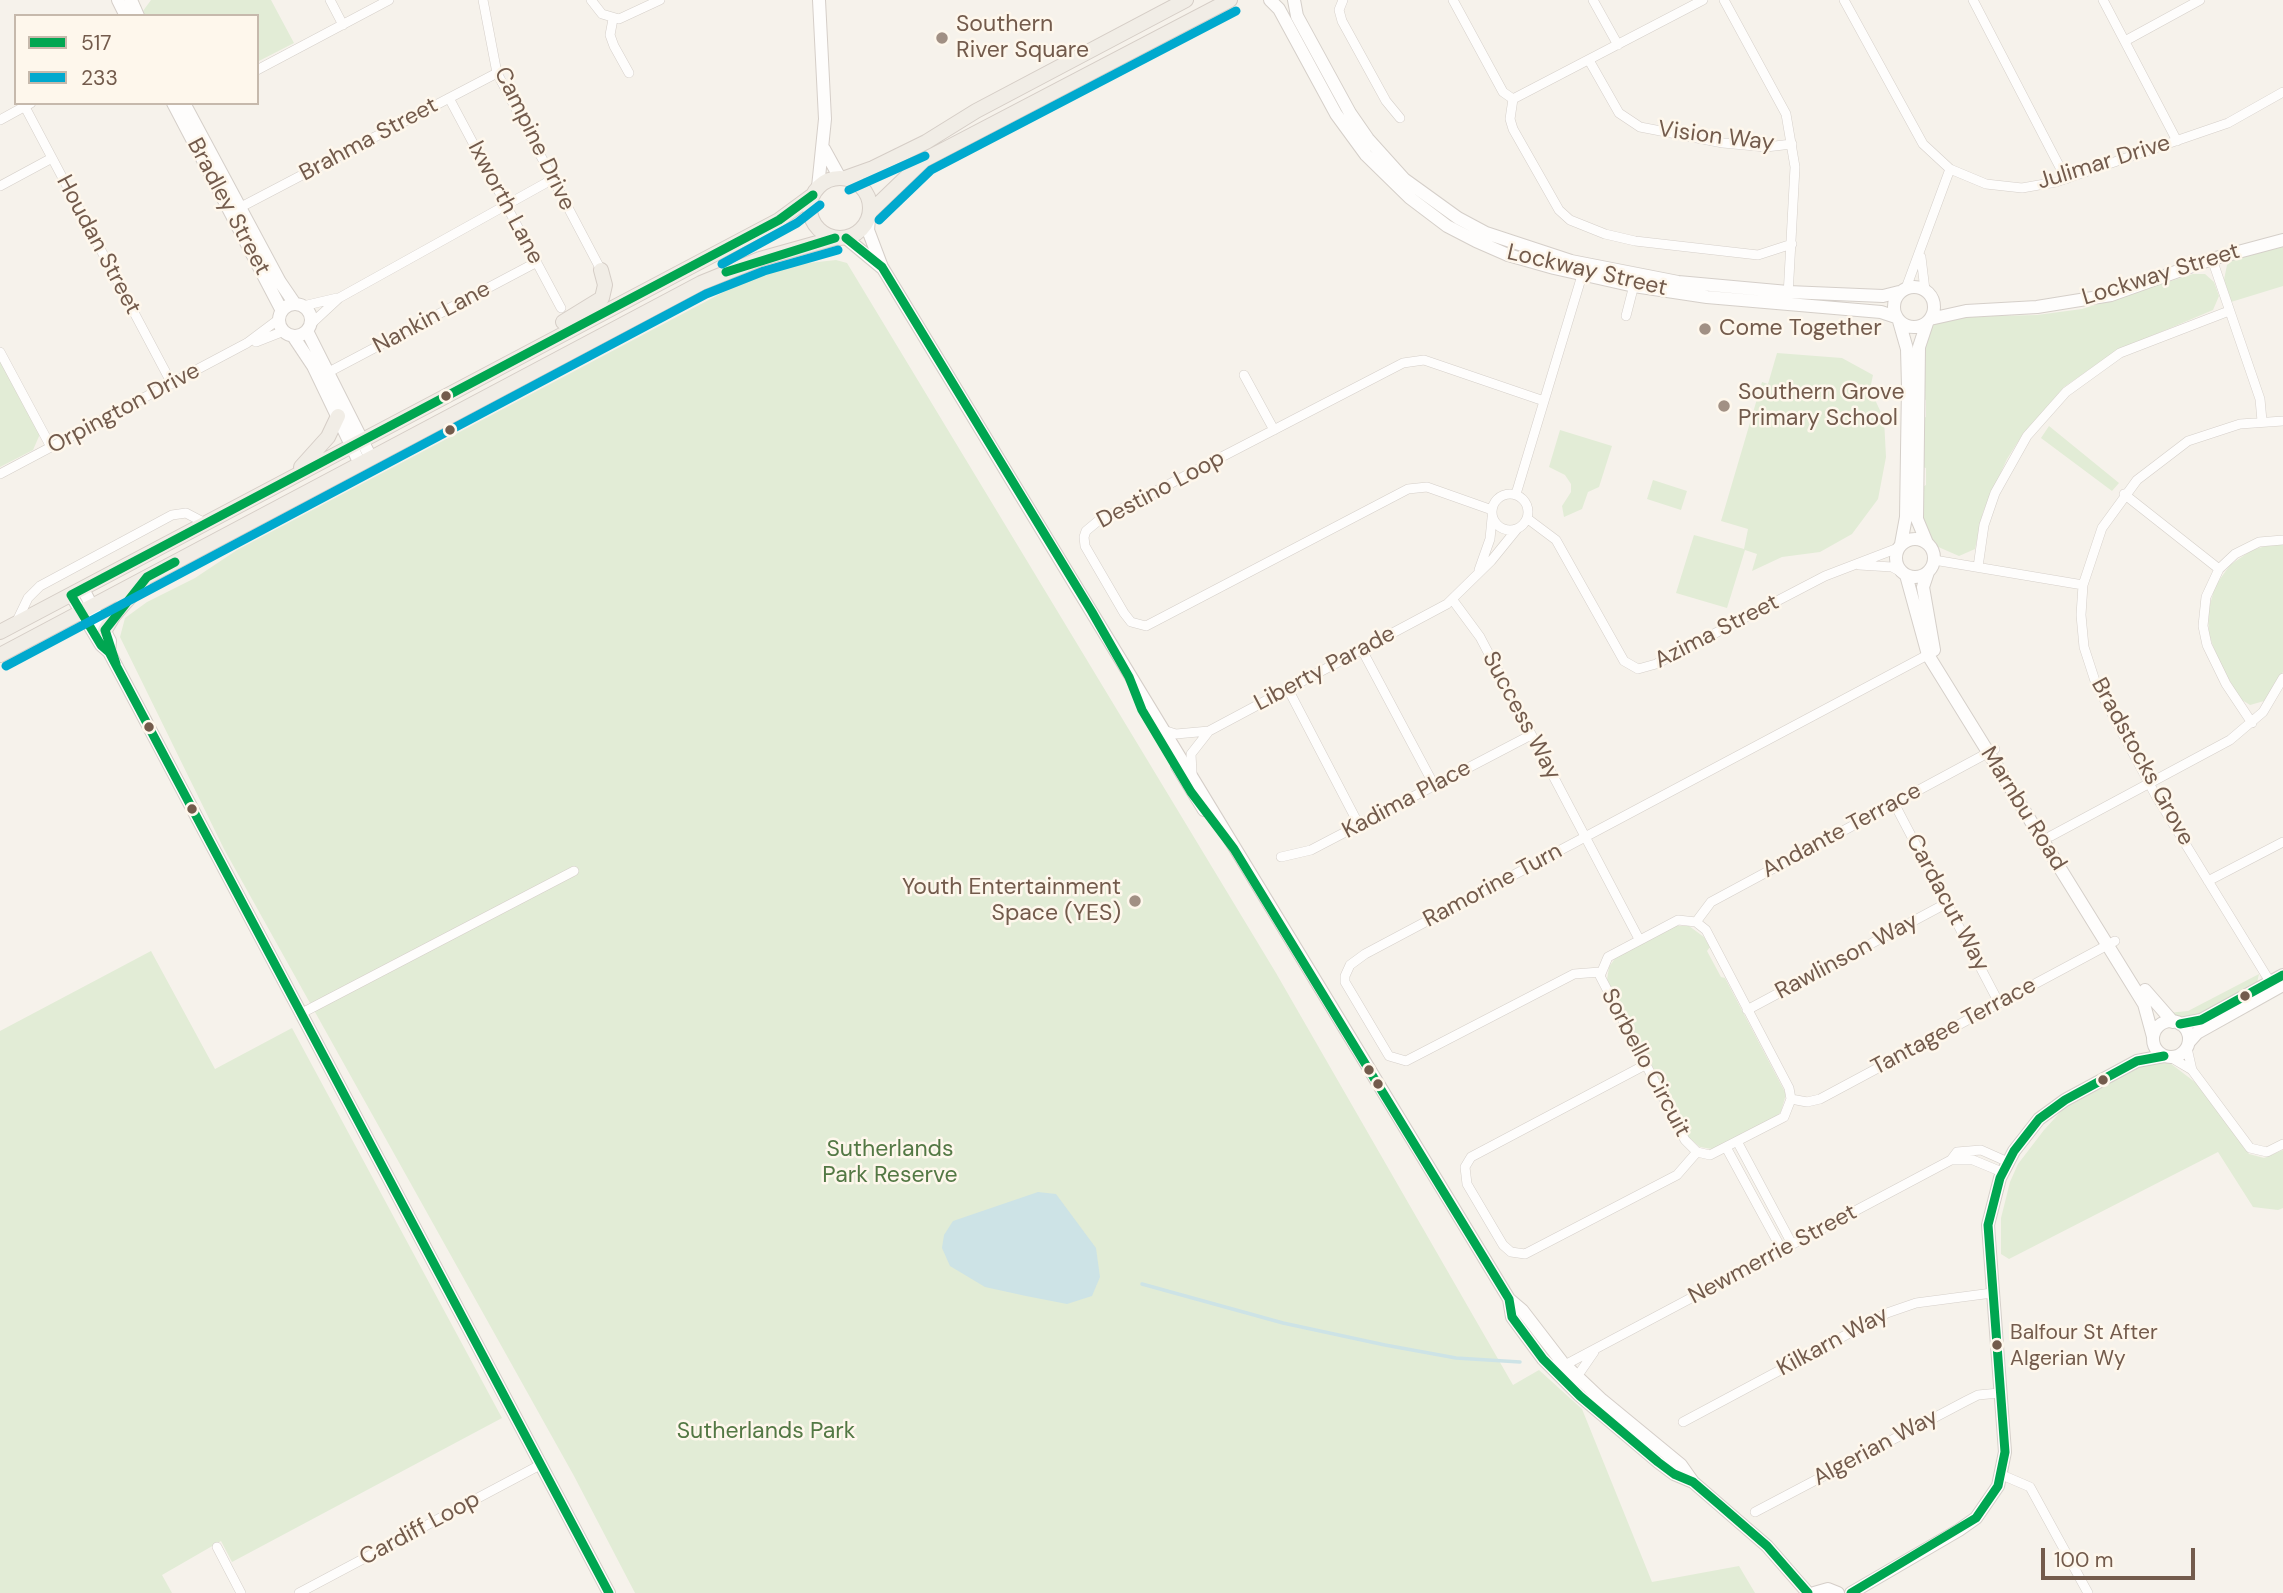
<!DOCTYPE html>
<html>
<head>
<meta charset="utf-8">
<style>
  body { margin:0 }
  #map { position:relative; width:2283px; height:1593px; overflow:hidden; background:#f6f2eb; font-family:"DM Sans",sans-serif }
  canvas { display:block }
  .legend { position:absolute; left:14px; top:14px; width:245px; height:91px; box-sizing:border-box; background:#fef7ec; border:2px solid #c6b9ac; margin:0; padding:9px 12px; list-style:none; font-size:21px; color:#735b4c }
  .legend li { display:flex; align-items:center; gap:14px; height:35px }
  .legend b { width:35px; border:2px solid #c6b9ac }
  .scale { position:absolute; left:2041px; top:1548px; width:154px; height:32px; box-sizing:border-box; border:4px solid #735b4c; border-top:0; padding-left:9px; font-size:21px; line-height:24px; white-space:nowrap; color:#735b4c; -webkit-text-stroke:5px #fef7ec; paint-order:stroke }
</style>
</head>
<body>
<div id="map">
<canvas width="2283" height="1593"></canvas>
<ul class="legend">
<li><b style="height:9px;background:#00a651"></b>517</li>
<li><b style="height:9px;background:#00a9ce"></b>233</li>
</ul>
<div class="scale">100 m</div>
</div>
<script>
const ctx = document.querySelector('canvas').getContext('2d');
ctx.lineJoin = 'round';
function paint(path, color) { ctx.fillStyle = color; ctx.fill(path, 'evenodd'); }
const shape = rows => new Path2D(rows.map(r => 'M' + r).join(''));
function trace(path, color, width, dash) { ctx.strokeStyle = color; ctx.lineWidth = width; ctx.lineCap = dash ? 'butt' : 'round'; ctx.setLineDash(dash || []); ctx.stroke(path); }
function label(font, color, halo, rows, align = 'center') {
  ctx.font = font + ' "DM Sans",sans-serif'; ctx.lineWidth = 5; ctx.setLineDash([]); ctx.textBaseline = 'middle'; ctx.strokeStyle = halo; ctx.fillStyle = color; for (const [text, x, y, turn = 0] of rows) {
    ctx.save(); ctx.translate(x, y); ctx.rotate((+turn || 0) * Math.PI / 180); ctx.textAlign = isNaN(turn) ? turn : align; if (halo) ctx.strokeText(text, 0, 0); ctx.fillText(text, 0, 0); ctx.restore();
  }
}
const green = shape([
  [151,0,271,0,294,43,257,62,257,16,144,16,143,11],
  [2283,245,2283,286,2231,302,2224,280,2227,265,2233,260],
  [836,260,847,263,1276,973,1513,1385,1539,1370,1582,1409,1652,1582,1739,1566,1755,1593,635,1593,574,1476,224,849,120,637,125,618,147,602,195,578,237,550,633,340,754,276,790,265],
  [2193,274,2205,274,2214,282,2219,296,2213,310,2116,351,2064,387,2021,437,2007,459,1983,512,1975,549,1959,556,1936,546,1924,524,1922,505,1922,487,1926,485,1926,468,1922,467,1922,418,1926,417,1926,400,1923,399,1923,355,1931,325,1954,317,2037,315,2082,309],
  [1777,353,1842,358,1873,375,1870,389,1884,419,1886,457,1878,499,1852,534,1820,552,1782,557,1752,571,1757,554,1745,550,1727,608,1676,593,1694,535,1744,549,1748,529,1721,521,1762,382,1768,384],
  [0,359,40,434,33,450,0,467],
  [2049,426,2119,483,2112,491,2041,438],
  [1560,430,1612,446,1599,487,1588,492,1582,509,1564,517,1562,506,1571,492,1571,484,1565,475,1549,467],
  [1653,480,1687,491,1681,510,1647,499],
  [2269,545,2283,545,2283,672,2264,701,2250,705,2239,698,2218,659,2209,635,2208,612,2215,586,2230,565,2252,550],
  [1675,926,1689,926,1704,937,1710,947,1707,951,1721,977,1725,978,1786,1094,1781,1112,1773,1119,1712,1149,1700,1147,1688,1137,1685,1123,1672,1097,1668,1097,1607,980,1609,967,1616,957],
  [151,951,215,1069,292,1028,502,1418,232,1562,221,1541,162,1575,172,1593,0,1593,0,1031],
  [2259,974,2257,983,2202,1016,2180,1021,2168,1013,2188,1011],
  [2166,1060,2200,1086,2249,1154,2264,1158,2283,1150,2283,1208,2278,1210,2253,1207,2218,1152,2009,1259,2001,1254,2001,1218,2010,1182,2018,1164,2044,1130,2065,1107,2141,1066]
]);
const water = shape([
  [1038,1192,1056,1194,1096,1248,1100,1277,1092,1296,1067,1304,1026,1296,985,1287,950,1266,942,1248,944,1235,953,1221]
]);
const stream = shape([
  [1142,1284,1283,1323,1385,1345,1456,1358,1520,1362]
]);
const minor = shape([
  [330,0,343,25],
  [483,0,497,73,601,270],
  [591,0,602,14,619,19,660,0],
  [1343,0,1339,10,1342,21,1386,101,1400,118],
  [1453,0,1503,92,1513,99,1703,0],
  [1593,0,1618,45],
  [1724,0,1786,114,1795,167,1788,296],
  [1844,0,1923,144,1950,169,1986,184,2022,188,2056,182,2228,123,2283,92],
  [1973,0,2066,179],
  [2103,0,2177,141],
  [613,19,610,35,614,46,629,73],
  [2125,41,2200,0],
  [1590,62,1619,113,1640,127,1723,143,1766,147,1792,144],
  [257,70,389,0],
  [449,98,561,308],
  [1513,99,1510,119,1513,129,1559,210,1570,220,1605,234,1635,241,1758,255,1792,244],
  [25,107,172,384],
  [0,120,31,103],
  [0,186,52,158],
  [241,207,497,73],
  [1921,257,1925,290],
  [2212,259,2260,399,2262,421],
  [1906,288,1950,169],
  [303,306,337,298],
  [1626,316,1635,281],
  [311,324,339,298,553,179],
  [256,342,284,331],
  [0,352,51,447],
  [327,373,537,262],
  [1244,375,1274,430],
  [0,474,247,343,279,319],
  '1492 512a18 18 0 1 1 36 0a18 18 0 1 1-36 0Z',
  [1516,494,1583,272],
  [2124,494,2219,569],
  [1492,510,1427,487,1408,489,1146,626,1131,622,1124,613,1085,546,1084,537,1086,531,1098,521,1403,363,1424,360,1544,401],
  [1528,519,1556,540,1624,661,1638,669,1656,664,1825,576,1898,548],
  [1934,560,2083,585],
  [1859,565,1892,567,1901,572],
  [1978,567,1984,525,1995,493,2027,436,2066,392,2120,353,2229,311],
  [1479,570,1490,539,1492,518],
  [1452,599,1480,637,1639,939],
  [16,623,28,598,40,586,172,515,186,513,205,523],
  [1362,650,1434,785],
  [1288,689,1359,825],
  [2252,723,2226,684,2207,645,2203,626,2206,597,2219,569,2235,554,2259,542,2283,540],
  [1163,730,1176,734,1209,731],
  [1192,773,1191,754,1209,731,1447,604,1491,561,1517,529],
  [1894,803,1999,1003],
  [2051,836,2230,740,2263,712,2283,678],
  [1281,857,1311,850,1531,735],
  [2208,881,2283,842],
  [1678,920,1696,922,1706,930,1789,1088,1791,1099,1784,1117,1710,1155,1697,1152,1685,1140,1600,976,1608,957,1678,920],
  [1696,922,1711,902,1995,749],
  [1600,972,1574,974,1406,1061,1389,1056,1345,982,1345,976,1350,965,1365,954,1933,652],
  [2272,985,2156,796,2096,684,2084,647,2081,615,2083,585,2102,528,2137,480,2188,441,2240,424,2283,421],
  [1747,1010,1947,903],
  [300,1014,574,871],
  [2187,1048,2192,1070,2250,1148,2267,1152,2283,1144],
  [2170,1057,2192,1070],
  [1645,1065,1471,1157,1465,1167,1467,1184,1503,1245,1511,1252,1525,1254,1677,1175,1697,1152],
  [1791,1099,1807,1102,1820,1099,2115,941],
  [1738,1143,1792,1244],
  [1727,1149,1782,1250],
  [1951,1160,1973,1160,2002,1172],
  [1563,1366,1951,1160,1957,1152,1981,1150,2008,1162],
  [1574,1381,1594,1352],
  [1683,1422,1887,1313,1916,1303,1992,1293],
  [2002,1475,2030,1487,2088,1593],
  [1755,1512,1966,1401,1978,1395,1999,1393],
  [217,1547,241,1593],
  [299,1593,540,1465]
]);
const tertiary = shape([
  [118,0,126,16],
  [131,0,138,16],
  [1270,0,1279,9,1336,114,1366,155,1410,198,1447,226,1476,241,1508,255,1554,268,1634,286,1707,297,1881,312,1896,317],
  [1294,0,1297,16,1350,113,1368,139,1404,179,1458,218,1486,233,1571,261,1678,282,1788,292,1883,296,1899,292],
  [173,103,282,311],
  [184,103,280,282,295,304],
  '1894 307a20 20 0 1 1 40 0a20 20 0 1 1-40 0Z',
  '279 320a16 16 0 1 1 32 0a16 16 0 1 1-32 0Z',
  [1930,319,1966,311,2037,307,2111,295,2212,259,2283,240],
  [1899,321,1907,349,1908,386,1906,517,1901,544],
  [307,331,371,458],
  [293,336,313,366,360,464],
  '1896 558a19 19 0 1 1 38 0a19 19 0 1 1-38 0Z',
  [1927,543,1917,519,1919,347,1927,323],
  [1928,572,1923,587,1934,650],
  [1906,575,1928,655,2144,1004,2153,1037],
  [2145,990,2173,1022],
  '2153 1039a18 18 0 1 1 36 0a18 18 0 1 1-36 0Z',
  [2180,1024,2201,1020,2283,975],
  [2189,1042,2197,1033,2283,985],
  [1851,1593,1959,1530,1976,1518,1998,1486,2005,1452,1988,1225,2000,1178,2014,1151,2039,1119,2065,1100,2137,1061,2164,1056]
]);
const secondary = shape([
  [824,149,840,178],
  [818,187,825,119,819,0],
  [869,219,868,230,882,267,1509,1299,1522,1310,1562,1362,1602,1400,1681,1465,1693,1482,1767,1546,1808,1593],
  [846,238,881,267],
  [83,589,110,641,109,652],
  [71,595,101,645,109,652,609,1593],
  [1177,766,1204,810],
  [1509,1299,1512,1317,1543,1359,1580,1396,1658,1462,1674,1474,1693,1482],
  [1814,1593,1828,1589,1838,1593]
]);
const primary = shape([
  '810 208a30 30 0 1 1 60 0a30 30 0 1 1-60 0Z',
  [845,178,873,168,926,142,976,111,1186,0],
  [871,211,924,160,1230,0],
  [563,322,602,298,605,285,601,270],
  [301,467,328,437,338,416],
  [105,630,114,615,144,581],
  [0,632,779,220,813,195],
  [0,655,701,283,760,259,835,238]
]);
const bus1 = shape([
  [846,238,882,267,1092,612,1129,677,1142,710,1191,792,1234,849,1509,1299,1512,1317,1543,1359,1580,1396,1658,1462,1674,1474,1693,1482,1721,1506,1767,1546,1808,1593],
  [726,272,835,238],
  [116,664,105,630,147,577,175,562],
  [2180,1024,2201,1020,2283,975],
  [609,1593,109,652,101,645,71,595,779,220,813,195],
  [1851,1593,1976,1518,1998,1486,2005,1452,1988,1225,2000,1178,2014,1151,2039,1119,2065,1100,2137,1061,2164,1056]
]);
const bus2 = shape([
  [849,190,925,156],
  [879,220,931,170,1236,11],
  [722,264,797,223,820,205],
  [6,666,706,294,764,271,838,250]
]);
const markers = [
  [942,38,7,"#a19084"],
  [1705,329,7,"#a19084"],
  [446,396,6,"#735b4c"],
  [1724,406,7,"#a19084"],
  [450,430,6,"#735b4c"],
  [149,727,6,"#735b4c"],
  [192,809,6,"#735b4c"],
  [1135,901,7,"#a19084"],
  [2245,996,6,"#735b4c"],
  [1369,1070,6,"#735b4c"],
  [2103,1080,6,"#735b4c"],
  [1378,1084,6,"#735b4c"],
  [1997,1345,6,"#735b4c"]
];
const busNames = [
  ["Balfour St After",2010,1333],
  ["Algerian Wy",2010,1359]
];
const poiNames = [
  ["Southern",956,25],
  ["River Square",956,51],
  ["Come Together",1719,329],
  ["Southern Grove",1738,393],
  ["Primary School",1738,419],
  ["Youth Entertainment",1121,888,"right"],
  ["Space (YES)",1121,914,"right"]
];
const streetNames = [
  ["Vision Way",1716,137,7],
  ["Campine Drive",534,139,64],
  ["Brahma Street",369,140,-28],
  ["Julimar Drive",2104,163,-17],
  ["Ixworth Lane",505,203,62],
  ["Bradley Street",228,207,62],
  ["Houdan Street",98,245,62],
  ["Lockway Street",1587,271,13],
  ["Lockway Street",2161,275,-17],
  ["Nankin Lane",432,318,-28],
  ["Orpington Drive",124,409,-28],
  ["Destino Loop",1161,490,-28],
  ["Azima Street",1717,632,-27],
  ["Liberty Parade",1325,669,-28],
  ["Success Way",1521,716,62],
  ["Bradstocks Grove",2142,762,61],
  ["Kadima Place",1407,800,-28],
  ["Marnbu Road",2023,809,58],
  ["Andante Terrace",1842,831,-28],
  ["Ramorine Turn",1493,886,-28],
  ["Cardacut Way",1947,903,62],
  ["Rawlinson Way",1847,957,-28],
  ["Tantagee Terrace",1954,1027,-28],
  ["Sorbello Circuit",1645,1063,62],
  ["Newmerrie Street",1773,1255,-28],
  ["Kilkarn Way",1833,1342,-28],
  ["Algerian Way",1876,1448,-28],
  ["Cardiff Loop",420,1529,-28]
];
const parkNames = [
  ["Sutherlands",890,1150],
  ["Park Reserve",890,1176],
  ["Sutherlands Park",766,1432]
];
paint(green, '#e2ecd6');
paint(water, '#cde3e6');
trace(stream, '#cde3e6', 3.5);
trace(minor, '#d5cfc9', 10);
trace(tertiary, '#d5cfc9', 14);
trace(secondary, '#d5cec8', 14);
trace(primary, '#d5cdc6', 16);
trace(minor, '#fefdfc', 9);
trace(tertiary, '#fefdfc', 12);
trace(secondary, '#fefdfc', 12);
trace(primary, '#f1ede6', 14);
trace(bus1, '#00a651', 9);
trace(bus2, '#00a9ce', 9);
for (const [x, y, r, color] of markers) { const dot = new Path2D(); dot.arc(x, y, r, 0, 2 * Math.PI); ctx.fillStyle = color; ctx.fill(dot); trace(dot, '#fef7ec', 2.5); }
label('21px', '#735b4c', '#fef7ec', busNames, 'left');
label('23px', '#735b4c', '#fef7ec', poiNames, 'left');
label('23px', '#735b4c', '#fef7ec', streetNames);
label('23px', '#537844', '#fef7ec', parkNames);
</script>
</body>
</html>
